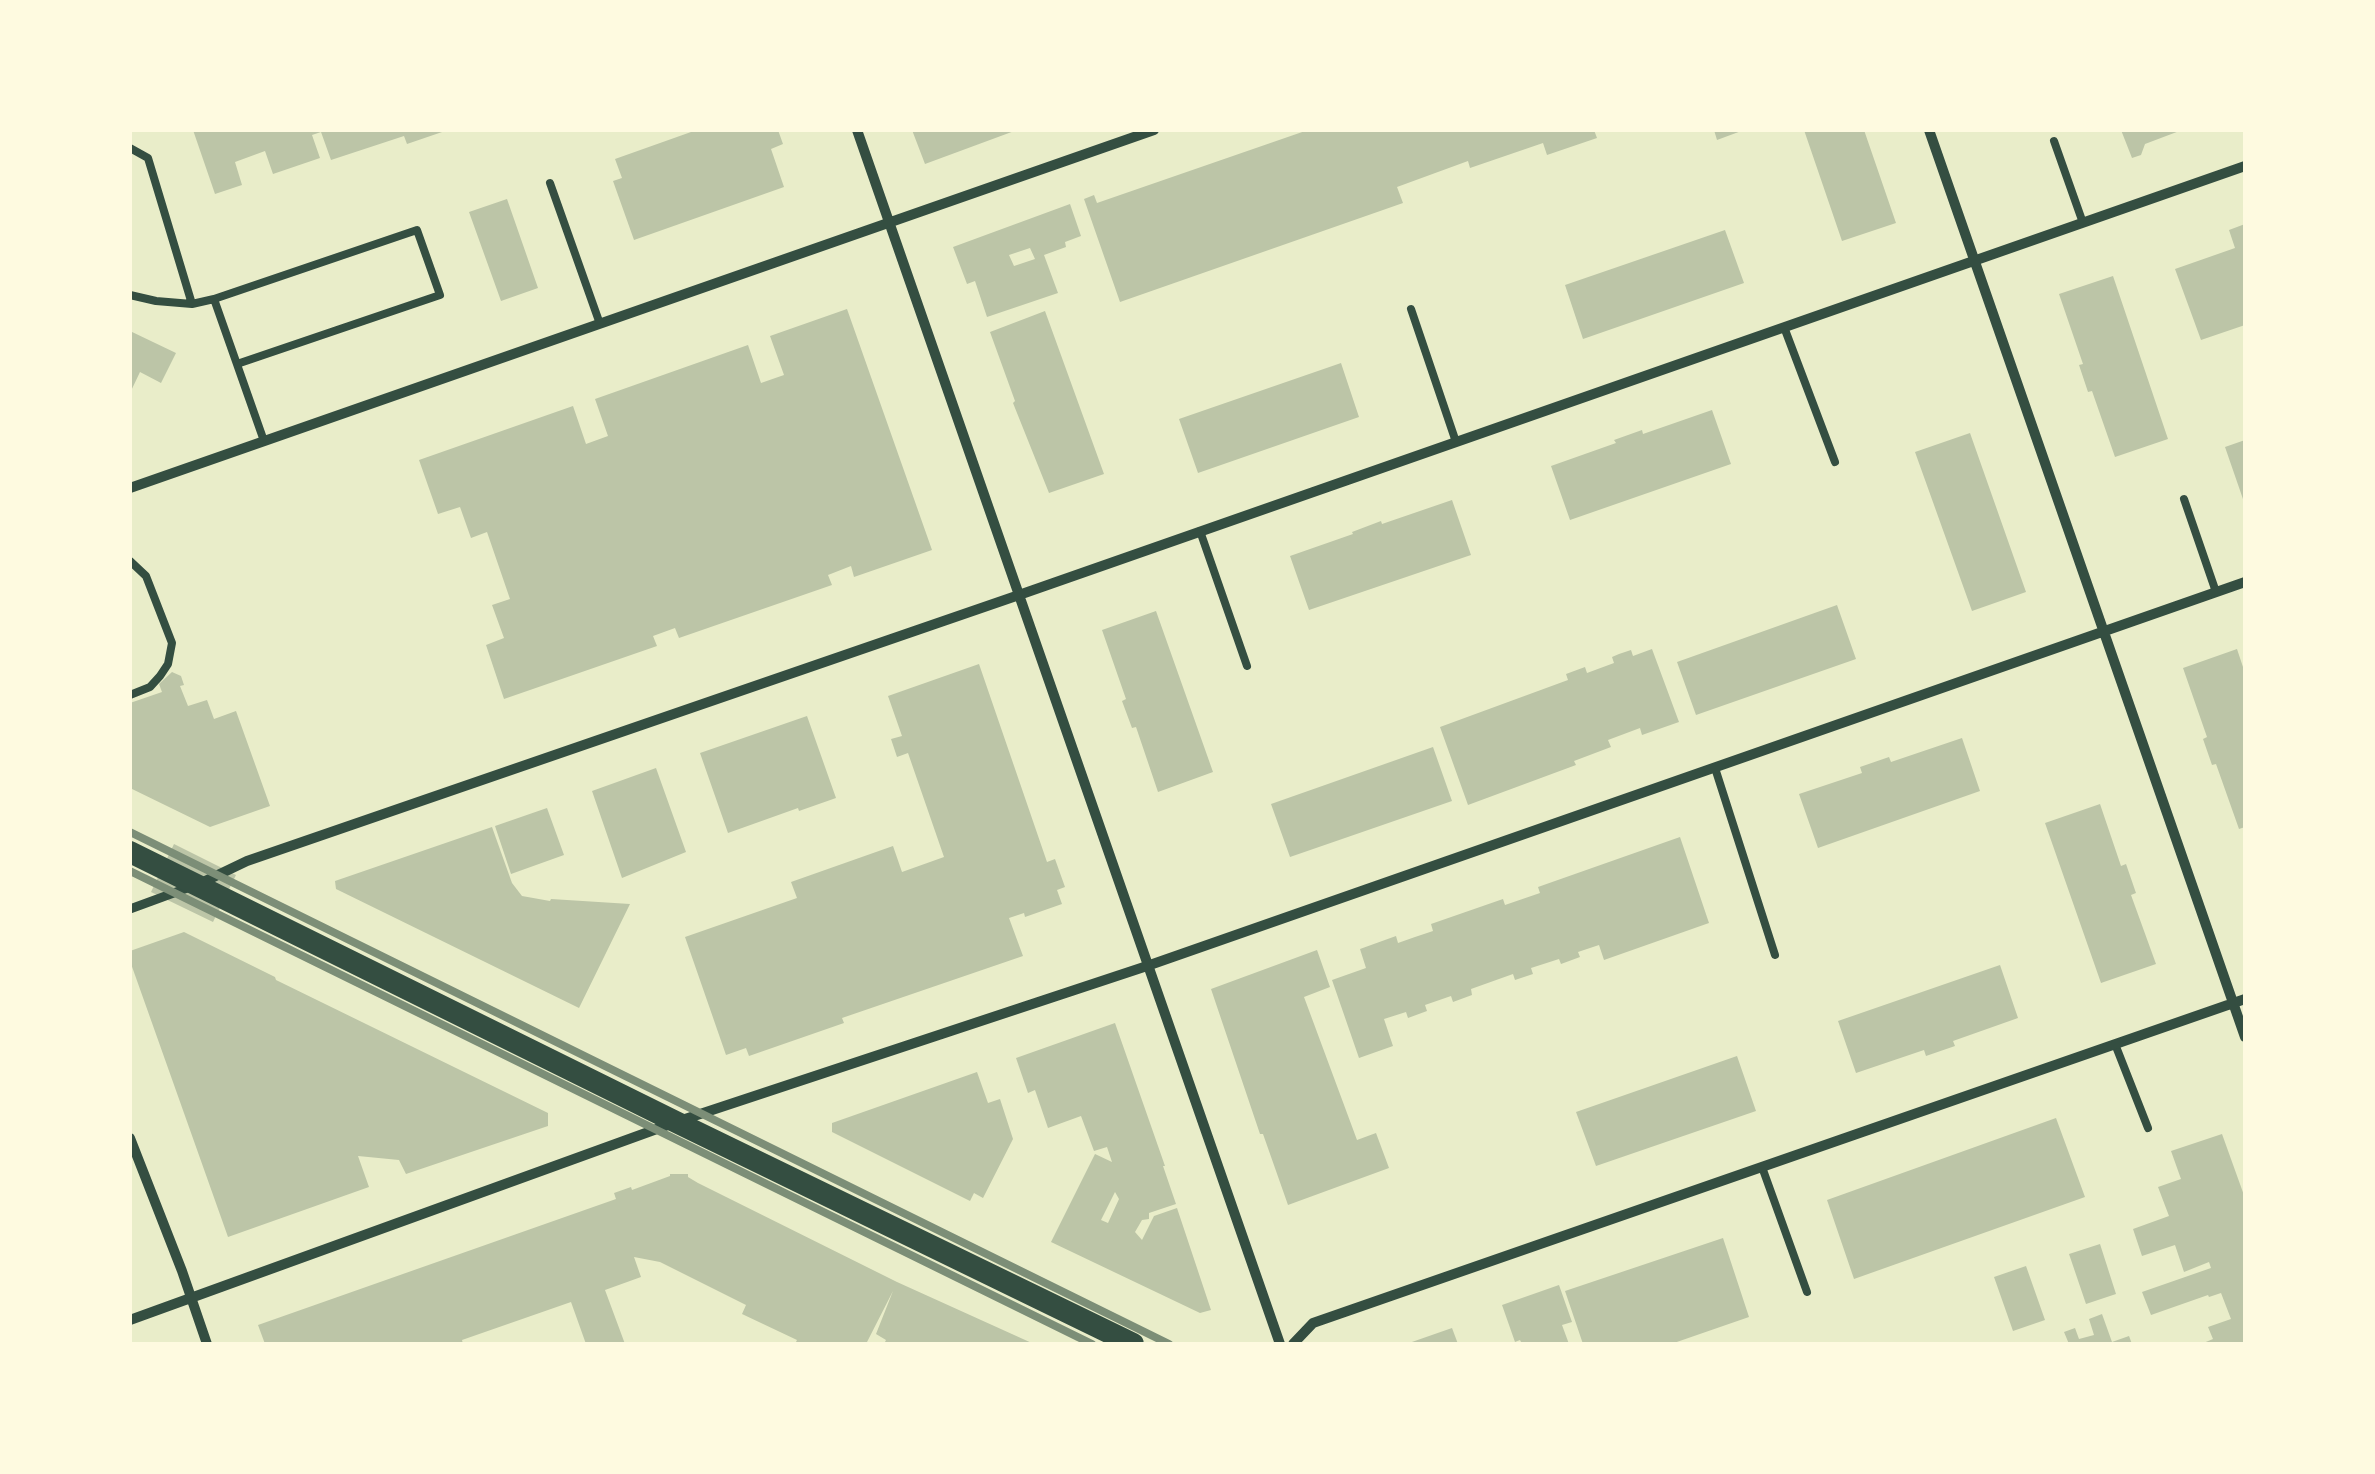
<!DOCTYPE html>
<html>
<head>
<meta charset="utf-8">
<style>
  body { margin:0 }
  #map { position:relative; width:2375px; height:1474px; overflow:hidden; background:#e9edc9; font-family:Quicksand,sans-serif }
  canvas { display:block }
  .frame { position:absolute; inset:0; border:132px solid #fefae0; pointer-events:none }
</style>
</head>
<body>
<div id="map">
<canvas width="2375" height="1474"></canvas>
<div class="frame"></div>
</div>
<script>
const ctx = document.querySelector('canvas').getContext('2d');
ctx.lineJoin = 'round';
function paint(path, color) { ctx.fillStyle = color; ctx.fill(path, 'evenodd'); }
const shape = rows => new Path2D(rows.map(r => 'M' + r).join(''));
function trace(path, color, width, dash) { ctx.strokeStyle = color; ctx.lineWidth = width; ctx.lineCap = dash ? 'butt' : 'round'; ctx.setLineDash(dash || []); ctx.stroke(path); }
const building = shape([
  [193,130,445,130,445,131,407,144,404,136,331,160,321,132,312,135,320,158,273,174,265,151,235,162,242,185,215,194],
  [691,130,778,130,783,144,771,149,784,187,634,240,613,181,622,178,615,159,691,132],
  [912,130,1017,130,925,164],
  [1308,130,1594,130,1597,138,1547,155,1543,143,1470,168,1468,161,1397,187,1403,203,1120,302,1084,199,1094,195,1097,203],
  [1714,130,1744,130,1717,140],
  [1804,130,1864,130,1896,223,1842,241],
  [2121,130,2182,130,2145,144,2141,155,2132,158],
  [507,199,538,288,501,301,469,212],
  [1070,204,1081,236,1065,242,1066,247,1044,255,1058,293,987,317,975,281,967,284,953,247],
  [1030,248,1035,259,1014,266,1009,255],
  [2245,224,2245,325,2201,340,2175,269,2235,248,2229,230],
  [1725,230,1744,283,1583,339,1565,285],
  [2113,276,2168,439,2115,457,2092,391,2088,392,2079,365,2083,364,2059,294],
  [847,309,932,550,854,577,851,566,828,575,832,585,679,638,675,628,653,636,657,646,504,699,486,645,504,638,492,605,510,599,487,532,471,538,460,507,438,514,419,460,573,406,586,444,608,436,595,399,748,345,761,383,784,375,770,336],
  [1045,311,1104,474,1049,493,1013,403,1015,401,990,332],
  [130,331,176,353,161,383,140,372,130,393],
  [1341,363,1359,417,1198,473,1179,419],
  [1712,410,1731,464,1570,520,1551,466,1616,443,1614,440,1642,430,1643,434],
  [1970,433,2026,592,1972,611,1915,452],
  [2245,440,2245,502,2244,502,2225,447],
  [1452,500,1471,555,1309,610,1290,556,1353,534,1352,532,1381,521,1382,524],
  [1837,605,1856,659,1696,715,1677,662],
  [1156,611,1213,772,1158,792,1136,727,1132,728,1122,701,1126,699,1102,630],
  [1652,649,1679,722,1642,735,1640,728,1608,740,1611,747,1574,761,1576,765,1468,805,1440,727,1568,680,1566,674,1585,667,1587,673,1614,663,1612,657,1619,654,1631,650,1633,656],
  [2237,649,2245,673,2245,827,2239,829,2216,764,2212,765,2203,739,2207,737,2183,668],
  [979,664,1047,862,1055,859,1065,887,1057,890,1062,904,1025,917,1024,913,1009,918,1023,956,842,1018,844,1023,749,1056,746,1048,726,1055,685,937,797,898,791,882,893,846,902,872,944,857,908,753,897,757,891,739,902,736,888,696],
  [172,672,181,676,184,685,180,686,188,706,207,700,214,719,236,711,270,806,210,827,130,788,130,703,162,692,159,684],
  [807,716,836,798,799,811,798,808,728,833,700,753],
  [1962,738,1980,791,1818,848,1799,794,1862,773,1860,767,1889,757,1891,762],
  [1433,747,1452,801,1290,857,1271,804],
  [656,768,686,852,622,878,592,791],
  [2100,804,2121,866,2126,864,2136,893,2131,895,2156,964,2101,983,2045,823],
  [547,808,564,855,511,874,495,826],
  [492,827,512,883,522,896,550,901,551,899,630,904,579,1008,336,889,335,881],
  [1680,837,1709,923,1604,960,1599,945,1578,952,1580,957,1561,964,1559,959,1531,968,1533,974,1515,980,1513,974,1471,989,1472,995,1453,1002,1451,996,1425,1005,1427,1011,1408,1018,1406,1012,1384,1019,1393,1046,1359,1058,1332,980,1366,968,1360,949,1396,936,1398,943,1415,937,1433,931,1431,924,1503,899,1505,905,1540,893,1538,887],
  [174,844,236,875,213,922,151,892],
  [184,932,275,977,276,980,548,1113,548,1126,406,1174,399,1160,358,1156,369,1187,228,1237,130,961,130,951],
  [1317,950,1330,987,1304,997,1357,1140,1376,1133,1389,1168,1288,1205,1263,1134,1260,1134,1211,989],
  [2000,965,2018,1018,1953,1041,1955,1046,1926,1056,1924,1050,1856,1073,1838,1021],
  [1115,1023,1165,1166,1163,1166,1176,1204,1149,1213,1149,1219,1142,1220,1135,1232,1142,1240,1154,1216,1177,1208,1211,1310,1200,1313,1051,1242,1095,1154,1112,1162,1107,1147,1094,1151,1081,1116,1048,1128,1035,1090,1028,1093,1016,1058],
  [1115,1192,1119,1199,1108,1223,1101,1220],
  [1737,1056,1756,1111,1596,1166,1576,1112],
  [977,1072,988,1103,1000,1099,1013,1139,983,1198,974,1193,970,1201,832,1132,832,1123],
  [2056,1118,2085,1197,1854,1279,1827,1200],
  [2222,1134,2245,1198,2245,1344,2201,1344,2213,1339,2208,1327,2231,1319,2221,1293,2209,1297,2208,1295,2151,1315,2142,1292,2211,1268,2209,1262,2184,1272,2175,1245,2142,1256,2133,1229,2169,1216,2158,1187,2181,1179,2171,1151],
  [670,1174,688,1174,688,1177,698,1183,897,1282,1034,1344,884,1344,886,1340,876,1334,893,1291,866,1344,795,1344,797,1340,742,1314,746,1305,660,1262,634,1257,641,1277,605,1290,625,1344,586,1344,571,1302,462,1340,463,1344,265,1344,258,1325,616,1199,614,1193,631,1187,632,1190,670,1176],
  [1723,1238,1749,1317,1671,1344,1583,1344,1565,1291],
  [2100,1244,2116,1294,2086,1304,2069,1254],
  [2026,1266,2045,1320,2013,1331,1994,1277],
  [1559,1285,1572,1322,1562,1325,1569,1344,1522,1344,1520,1340,1515,1342,1502,1305],
  [2102,1314,2112,1342,2129,1336,2132,1344,2069,1344,2064,1332,2075,1328,2079,1339,2094,1335,2089,1319],
  [1452,1328,1458,1344,1409,1344,1409,1343]
]);
const service = shape([
  [2054,141,2083,223],
  [130,148,148,158,192,304],
  [550,183,600,324],
  [130,295,156,301,192,304,214,299,264,441],
  [214,299,417,230,440,295,237,364],
  [1411,309,1456,442],
  [1784,327,1835,462],
  [2184,499,2216,592],
  [1200,531,1247,666],
  [130,561,146,576,172,643,168,664,160,676,150,687,130,695],
  [1715,768,1775,955],
  [2115,1044,2148,1128],
  [1762,1167,1807,1292]
]);
const pedestrian = shape([
  [130,909,190,887]
]);
const minor = shape([
  [857,130,1280,1344],
  [1929,130,2245,1037],
  [130,488,1154,130],
  [199,884,247,861,1019,595,2245,166],
  [130,1138,182,1271,207,1344],
  [130,1320,676,1122,1147,966,2245,582],
  [1293,1344,1313,1323,2245,999]
]);
const primary = shape([
  [130,852,676,1122,1133,1344]
]);
const rail = shape([
  [130,832,1169,1344],
  [130,871,1092,1344]
]);
paint(building, '#bcc5a7');
trace(service, '#344e41', 8);
trace(pedestrian, '#344e41', 9);
trace(minor, '#344e41', 10);
trace(primary, '#344e41', 22);
trace(rail, '#7c8e77', 8);
</script>
</body>
</html>
